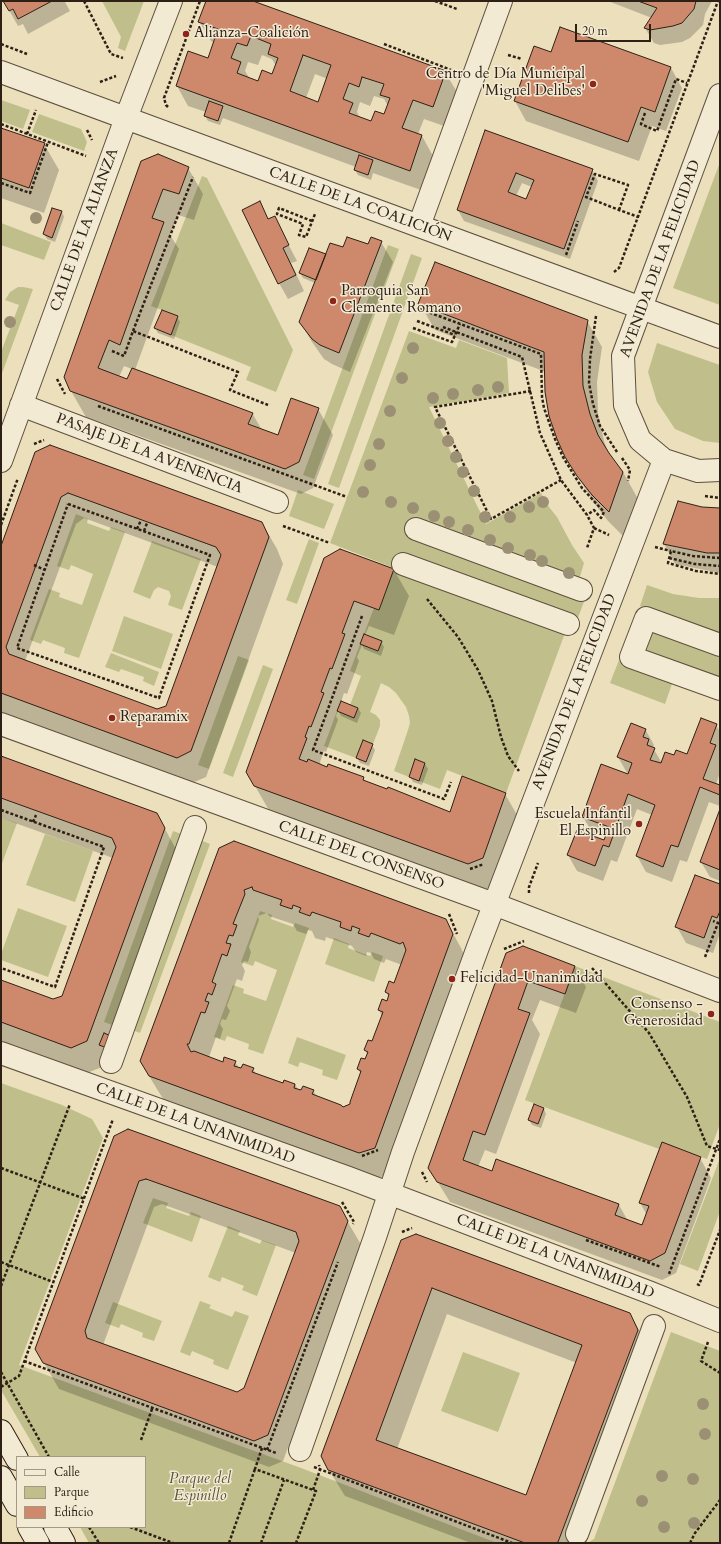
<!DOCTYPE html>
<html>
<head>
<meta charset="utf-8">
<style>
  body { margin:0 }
  #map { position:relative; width:721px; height:1544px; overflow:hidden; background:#ebdfbc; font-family:Cardo,serif }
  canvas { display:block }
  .frame { position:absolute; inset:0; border:2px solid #2f2015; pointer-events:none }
  .legend { position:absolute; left:16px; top:1456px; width:130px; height:72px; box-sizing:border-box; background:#f2ead3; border:1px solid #a49987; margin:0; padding:5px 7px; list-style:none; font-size:12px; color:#2f2015 }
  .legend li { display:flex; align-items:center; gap:8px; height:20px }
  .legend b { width:20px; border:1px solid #a49987 }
  .scale { position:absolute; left:575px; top:24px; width:76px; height:18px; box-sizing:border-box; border:2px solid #2f2015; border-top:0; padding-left:5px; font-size:12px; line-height:14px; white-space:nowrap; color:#2f2015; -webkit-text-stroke:3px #f2ead3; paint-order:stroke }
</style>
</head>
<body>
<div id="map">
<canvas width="721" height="1544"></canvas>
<div class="frame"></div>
<ul class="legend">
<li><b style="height:5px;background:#f2ead3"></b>Calle</li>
<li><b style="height:11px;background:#c0bf8b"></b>Parque</li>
<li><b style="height:11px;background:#ce896d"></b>Edificio</li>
</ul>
<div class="scale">20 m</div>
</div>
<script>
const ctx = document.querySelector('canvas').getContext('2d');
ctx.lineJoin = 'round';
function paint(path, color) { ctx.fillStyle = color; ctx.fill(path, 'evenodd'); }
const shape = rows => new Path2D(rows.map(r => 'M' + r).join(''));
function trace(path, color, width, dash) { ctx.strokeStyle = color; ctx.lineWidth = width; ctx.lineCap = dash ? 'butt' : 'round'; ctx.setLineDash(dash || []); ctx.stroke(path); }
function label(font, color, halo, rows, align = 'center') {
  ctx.font = font + ' Cardo,serif'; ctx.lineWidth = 3; ctx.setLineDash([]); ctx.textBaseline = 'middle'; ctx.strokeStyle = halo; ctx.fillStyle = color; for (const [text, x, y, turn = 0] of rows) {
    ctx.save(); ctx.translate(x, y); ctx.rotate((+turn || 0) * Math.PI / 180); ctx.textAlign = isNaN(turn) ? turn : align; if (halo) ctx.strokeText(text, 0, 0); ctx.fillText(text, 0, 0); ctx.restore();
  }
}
const green = shape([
  [102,1,144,1,125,51,118,48,121,37],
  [1,100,30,110,23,129,1,121],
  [39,114,81,129,87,142,84,151,32,132],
  [720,162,720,305,673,288],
  [202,176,207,178,293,350,276,392,246,380,251,367,171,335,178,316,151,306],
  [1,223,51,242,44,260,1,245],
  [388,245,399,249,314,479,303,475],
  [411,254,422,258,339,488,328,484],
  [18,287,23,287,33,289,1,376,1,352,19,305,5,300,10,292],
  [409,331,456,348,459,340,507,358,509,393,429,407,486,524,541,493,549,507,557,517,572,545,584,563,578,583,589,588,572,634,520,615,565,633,506,793,447,770,440,789,419,781,425,764,415,759,409,777,394,771,408,730,410,723,409,716,406,707,396,693,389,687,381,683,370,712,376,715,380,720,380,726,373,744,363,740,356,758,324,746,337,711,354,718,358,708,350,705,361,676,350,671,360,644,378,651,382,641,364,634,374,608,379,610,394,569,432,583,330,543],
  [657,343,720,365,720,443,703,441,675,429,657,402,648,372],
  [298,490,334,504,324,529,289,516],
  [76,514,88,519,87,523,109,531,111,527,125,532,79,658,64,653,65,648,43,640,41,644,30,640,49,589,60,593,59,597,82,605,93,574,71,565,69,570,57,566],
  [309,539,319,543,297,604,286,600],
  [152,541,201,559,182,610,168,605,171,596,169,591,158,587,154,590,150,599,133,592],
  [647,585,673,594,699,598,720,598,720,695,674,678,665,704,610,683,632,627,644,607,640,606],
  [124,616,173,634,161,669,112,651],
  [111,653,159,672,154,686,143,681,144,677,121,669,119,672,105,667],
  [238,656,249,660,209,769,198,765],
  [263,665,273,669,233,777,223,773],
  [1,818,17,823,1,866],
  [173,831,184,835,115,1026,104,1022],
  [45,834,93,851,75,902,26,885],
  [200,840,210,844,140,1033,130,1029],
  [18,908,67,926,48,977,1,960,1,954],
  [260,911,272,915,271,919,293,927,295,923,309,928,263,1054,248,1049,249,1044,227,1036,225,1041,214,1037,233,985,244,989,243,993,266,1001,277,970,255,961,253,966,241,962],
  [334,938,349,944,348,948,370,956,372,952,383,956,374,982,325,964],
  [575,966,720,1022,720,1124,707,1159,662,1143,659,1149,525,1100],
  [297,1037,346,1055,337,1080,322,1075,323,1070,300,1062,298,1067,288,1063],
  [1,1083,62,1105,92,1119,103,1138,19,1365,301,1468,497,1543,89,1543,80,1527,145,1527,145,1457,40,1457,1,1390],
  [720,1158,720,1211,698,1271,680,1264],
  [153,1198,168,1203,166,1208,189,1216,191,1212,201,1216,192,1242,143,1223],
  [228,1226,240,1231,238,1235,260,1244,262,1240,276,1245,257,1296,242,1290,244,1286,222,1277,220,1282,208,1277],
  [200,1301,211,1305,209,1308,232,1317,235,1311,249,1316,228,1370,213,1364,214,1360,192,1351,190,1356,180,1352],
  [113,1302,162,1321,154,1341,142,1337,143,1333,121,1324,119,1328,105,1323],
  [671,1332,720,1351,720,1543,587,1543,594,1539],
  [463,1352,520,1373,498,1432,441,1411]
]);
const shadow = shape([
  [4,1,68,1,65,2,70,11,28,34,23,24,18,26],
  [207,1,250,1,445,72,457,92,444,126,424,119,418,134,422,136,433,156,421,190,373,173,371,180,358,175,355,170,356,167,223,118,220,125,208,121,205,116,206,112,188,106,177,86,208,59,214,43,211,41,199,21],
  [262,55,272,59,276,66,272,75,259,82,250,79,245,71,248,62,258,65],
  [315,74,328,79,319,103,306,98],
  [374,96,384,99,388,106,384,116,371,122,360,118,357,112,360,102,370,106],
  [608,1,712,1,705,14,703,25,690,38,682,42,660,45,654,43,645,28,652,18],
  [561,28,671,68,682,88,666,131,652,126,639,161,526,121,515,101,552,54],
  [1,129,44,144,59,170,44,213,1,198],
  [486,132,592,170,598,181,570,259,464,221,458,210],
  [522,183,532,187,526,201,516,196],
  [142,162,188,168,203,194,194,220,178,215,170,235,179,249,135,370,252,413,262,430,278,436,318,409,333,435,313,488,301,494,86,417,71,391],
  [124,366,132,369,127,380,119,377],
  [259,203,269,220,274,217,297,261,291,263,304,291,288,299,279,283],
  [62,212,64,217,55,242,47,239,44,234],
  [381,242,393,262,350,372,332,364,324,359,312,342,300,322,315,283,303,278,300,273,326,255,343,248,369,245],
  [420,304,587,321,602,347,597,382,598,413,604,441,610,457,623,472,638,499,624,537,608,521,594,503,566,457,546,372,435,330],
  [177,317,180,322,174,339,158,333,155,328],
  [36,453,262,523,277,549,283,564,206,777,192,783,1,713,1,548],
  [84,518,218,567,167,707,157,710,25,661,76,524],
  [702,508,720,509,720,573,675,564,664,544],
  [340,550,394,570,409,596,394,635,369,626,365,635,381,642,384,647,381,656,364,649,362,645,357,657,359,661,347,694,344,693,341,702,358,708,361,713,357,723,341,716,338,711,336,716,338,720,326,752,324,751,320,762,321,765,363,778,365,781,450,813,505,794,520,820,498,884,483,890,270,812,255,786],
  [716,725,720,732,720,773,716,784,720,786,720,806,709,802,687,862,680,860,672,882,646,872,637,856,652,815,637,809,617,862,611,860,603,881,577,871,568,855,604,841,606,837,592,832,583,817,629,773,627,773,618,757,645,729,654,745,653,748,662,763,675,757,688,755],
  [372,745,375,750,369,766,360,763,357,758],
  [1,757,157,814,179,855,102,1067,87,1073,1,1042,1,981,53,1000,62,997,113,858,1,818],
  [416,761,425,764,428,769,422,785,413,782,410,777],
  [720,812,720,881,710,877,701,862],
  [220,849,445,919,460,946,467,961,390,1174,375,1179,165,1102,149,1076],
  [267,913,269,916,293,924,297,931,306,934,308,930,312,931,315,938,325,941,326,937,352,946,356,952,366,956,367,952,371,953,374,959,384,963,386,959,402,965,394,984,386,992,389,997,387,1002,383,1001,379,1010,382,1017,373,1042,365,1050,368,1056,366,1061,358,1069,361,1074,352,1105,342,1109,317,1097,313,1090,298,1090,295,1084,283,1085,257,1075,253,1069,243,1066,242,1070,239,1068,235,1062,224,1063,209,1057,216,1037,220,1039,223,1029,220,1024,222,1019,226,1020,230,1011,227,1006,237,979,242,981,245,971,242,965,244,961,248,962,251,952,249,947,259,920,258,916],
  [720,885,720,933,713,953,686,943,677,927],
  [523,948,575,967,586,987,576,1013,540,1000,532,1020,540,1034,496,1154,485,1150,478,1167,493,1172,619,1205,628,1221,643,1226,647,1215,640,1203,700,1158,711,1178,676,1273,662,1280,450,1202,429,1168],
  [544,1109,546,1114,541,1128,532,1125,529,1120],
  [115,1136,339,1207,363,1248,283,1461,269,1467,59,1389,44,1363],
  [162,1204,296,1253,245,1389,237,1393,103,1345,154,1207],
  [402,1241,630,1314,645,1341,582,1543,471,1543,345,1496,329,1470],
  [447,1314,577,1363,527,1496,397,1449]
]);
const building = shape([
  [3,1,52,1,18,19,13,9,9,11,3,1],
  [206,1,253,1,446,71,433,107,413,100,402,128,422,135,410,171,176,86,188,51,208,58,218,29,198,22,206,1],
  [251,36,271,44,268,54,278,58,272,74,262,70,258,81,237,73,241,62,231,58,237,43,247,46,251,36],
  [303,55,331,65,318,102,290,91,303,55],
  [362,77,384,84,380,95,390,98,384,114,375,111,371,121,349,113,353,103,343,99,349,83,359,87,362,77],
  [638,1,696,1,694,9,682,23,673,26,650,30,644,28,657,8,638,1],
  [560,27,671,67,655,112,641,107,628,142,514,101,534,46,551,52,560,27],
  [209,101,223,106,218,121,204,116,209,101],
  [1,128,45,143,29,188,1,178,1,128],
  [485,130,593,169,564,249,457,210,485,130],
  [516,173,534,180,526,199,508,192,516,173],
  [158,154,189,167,179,194,163,189,152,218,164,222,120,345,109,340,98,368,127,379,132,368,205,395,253,413,248,424,278,435,291,398,319,408,299,462,285,469,70,391,64,377,141,161,158,154],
  [359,155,373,160,368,175,354,170,359,155],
  [260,201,268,219,275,216,289,245,283,248,296,275,278,284,242,210,260,201],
  [52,208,62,211,52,238,43,234,52,208],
  [347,237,368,244,371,237,382,241,339,353,320,345,312,339,299,322,330,243,343,247,347,237],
  [309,248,326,254,316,280,299,273,309,248],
  [435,262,588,320,582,355,583,386,590,414,598,435,609,453,623,472,609,512,592,495,577,476,565,457,557,439,549,416,545,392,544,352,418,304,435,262],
  [162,310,178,316,171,335,154,328,162,310],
  [50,445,262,522,269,537,191,751,177,758,1,693,1,546,35,452,50,445],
  [68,493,216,547,221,555,166,706,157,709,9,654,6,647,61,497,68,493],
  [678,501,702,507,720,508,720,553,707,553,663,544,678,501],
  [340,549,394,569,379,610,354,601,342,633,345,634,332,669,330,668,321,692,324,693,311,727,309,726,305,737,307,738,299,759,307,762,308,759,327,767,328,764,364,777,363,780,387,789,388,787,450,812,462,776,506,793,483,858,468,864,254,786,246,772,324,558,340,549],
  [364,634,382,641,378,651,360,644,364,634],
  [341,701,358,708,354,718,337,711,341,701],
  [701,718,717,724,710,743,716,745,703,779,720,785,720,795,700,787,678,847,671,845,663,867,636,856,655,805,628,794,609,847,603,845,595,866,567,855,577,830,604,840,609,827,582,817,601,764,628,774,632,763,617,757,631,723,646,729,643,737,649,739,647,745,655,748,650,760,661,763,665,752,674,755,676,750,687,754,701,718],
  [363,740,373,744,366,762,356,758,363,740],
  [1,756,157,813,165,828,87,1041,71,1048,1,1022,1,980,53,999,62,996,116,847,112,838,1,798,1,756],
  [415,759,425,763,419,781,409,777,415,759],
  [720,809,720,870,700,862,720,809],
  [234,841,446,919,453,934,375,1148,359,1153,149,1076,140,1061,219,848,234,841],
  [252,887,253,890,282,900,280,905,292,909,293,905,301,908,299,912,310,916,312,912,341,922,340,927,351,931,352,926,360,929,358,933,369,937,371,933,400,944,403,942,406,950,394,983,389,981,385,992,389,994,387,1001,382,999,378,1010,383,1012,372,1041,368,1040,364,1050,368,1052,365,1059,361,1058,357,1069,361,1071,350,1102,350,1104,343,1107,341,1105,312,1094,314,1090,303,1086,301,1090,294,1088,295,1084,284,1080,283,1083,252,1072,254,1068,243,1064,241,1068,234,1066,236,1061,224,1057,223,1062,194,1051,191,1052,187,1044,189,1044,201,1012,205,1013,209,1002,205,1001,208,993,212,995,216,984,212,982,222,954,227,956,231,944,226,943,229,935,233,936,237,925,233,924,245,894,244,890,252,887],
  [695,875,720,884,720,911,717,918,712,916,704,938,675,927,695,875],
  [523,946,575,966,565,994,528,981,518,1009,530,1013,485,1135,473,1131,463,1160,492,1171,496,1159,619,1204,615,1215,642,1225,649,1206,639,1203,662,1142,701,1157,665,1253,650,1261,437,1182,428,1168,506,953,523,946],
  [104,1033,111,1036,107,1048,99,1045,104,1033],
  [534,1104,544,1108,538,1124,528,1120,534,1104],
  [128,1129,340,1206,348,1221,268,1435,254,1441,43,1363,35,1349,114,1136,128,1129],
  [146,1179,296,1232,299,1241,244,1388,237,1392,87,1338,85,1331,139,1181,146,1179],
  [416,1234,630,1313,638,1330,558,1542,556,1543,525,1543,328,1470,321,1456,401,1240,416,1234],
  [432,1288,582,1345,526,1495,376,1440,432,1288]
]);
const path = shape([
  [84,1,111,54,123,58],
  [435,1,457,9],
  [1,44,27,54],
  [384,44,451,70],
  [508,55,522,59],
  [100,82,116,76],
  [168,107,166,105,164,98,200,1],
  [645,113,641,124,657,131,676,79,687,83],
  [1,124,86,156],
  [87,130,92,140],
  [27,134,36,110],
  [1,183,30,193,48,142],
  [619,210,628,185,595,174,586,197,619,210,633,215,638,217],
  [312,221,279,208,277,214,303,224,299,235,306,237,315,214],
  [566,255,578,221],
  [614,272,619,268,718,1],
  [420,309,541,354,542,397,544,408,555,439,563,457,582,488,604,512,601,518,594,510,587,515],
  [596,316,590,359,589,383,593,404,600,426,617,452],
  [417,321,455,335],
  [443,327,522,357,540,433,552,460,561,480,587,515,594,528,587,548],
  [413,328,452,342,460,324],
  [133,331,193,177],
  [112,351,124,356,133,331,238,372,230,390,268,405],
  [57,379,65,394],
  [531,391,435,407,491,519,561,480],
  [98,406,347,497],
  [34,444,44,440],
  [622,458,630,470,628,481],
  [705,496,720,498],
  [68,504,210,555,159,698,17,648,68,504],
  [1,525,18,478],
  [283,526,330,543],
  [594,528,609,535],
  [137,529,141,520],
  [144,531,147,523],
  [655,547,671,551],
  [669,558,695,564,720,566],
  [720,558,693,556,671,551,668,563,696,571,720,574],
  [34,565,45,570],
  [427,599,458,637,478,670,492,701,501,737,508,756,519,771],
  [362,616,313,750,444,799,451,782],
  [1,810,104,847,55,987,1,968],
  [33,822,36,815],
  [470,869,484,864],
  [529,893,529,887,538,863],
  [449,914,457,934],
  [504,949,524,941],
  [705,957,718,923,713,921],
  [592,968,649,1033,687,1097,707,1146,720,1150],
  [362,1156,378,1150],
  [1,1168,85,1199],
  [422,1172,427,1182],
  [342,1202,354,1222,353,1224],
  [402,1232,412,1228],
  [586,1240,661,1267],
  [1,1262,53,1282],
  [669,1274,720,1139],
  [697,1284,699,1285,720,1230],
  [1,1286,70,1104],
  [708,1342,701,1361,720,1373],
  [24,1361,276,1453],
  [1,1372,49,1457],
  [1,1387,19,1376,113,1119],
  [141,1440,152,1409],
  [262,1448,255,1469,316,1491,296,1543],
  [267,1450,338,1262],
  [314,1467,512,1543],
  [313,1490,320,1470,319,1465],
  [89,1527,99,1543],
  [130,1527,173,1543],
  [229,1543,255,1469],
  [261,1543,284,1480],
  [690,1543,695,1533,720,1500]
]);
const pedestrian = shape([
  [416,529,581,590],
  [403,564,568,624],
  [720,645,646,618,631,657,720,689],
  [111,1062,195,827],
  [577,1534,654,1326]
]);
const minor = shape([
  [1,72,720,337],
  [720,95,623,356,625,405,640,440,664,460,698,471,720,470],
  [419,226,501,1],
  [21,405,277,502],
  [1,461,126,118,171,1],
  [1,724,494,904,720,991],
  [1,1053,349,1178,651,1293,720,1321],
  [300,1450,375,1237,403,1152,478,947,664,460]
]);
const secondary = shape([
  [1,1431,17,1459],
  [1,1477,17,1505],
  [29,1527,38,1543],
  [55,1527,64,1543]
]);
const trees = [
  [36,218],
  [10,322],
  [413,348],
  [402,378],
  [498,387],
  [478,390],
  [453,394],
  [433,398],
  [390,411],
  [440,423],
  [448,441],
  [379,444],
  [456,457],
  [370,465],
  [463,472],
  [474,491],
  [363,492],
  [391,502],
  [543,502],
  [529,507],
  [413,508],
  [434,516],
  [485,517],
  [510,517],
  [449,522],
  [468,530],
  [490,540],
  [508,548],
  [530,555],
  [542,561],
  [569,573],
  [703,1404],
  [705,1434],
  [662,1476],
  [693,1479],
  [642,1501],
  [694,1523],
  [664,1527]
];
const markers = [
  [186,34,4,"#8f2418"],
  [593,84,4,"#8f2418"],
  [333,301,4,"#8f2418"],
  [112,718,4,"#8f2418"],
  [639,824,4,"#8f2418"],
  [452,979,4,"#8f2418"],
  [711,1014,4,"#8f2418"]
];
const poiNames = [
  ["Alianza-Coalición",194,34],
  ["Centro de Día Municipal",585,75,"right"],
  ["'Miguel Delibes'",585,92,"right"],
  ["Parroquia San",341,292],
  ["Clemente Romano",341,309],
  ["Reparamix",120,718],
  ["Escuela Infantil",631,815,"right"],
  ["El Espinillo",631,832,"right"],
  ["Felicidad-Unanimidad",460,979],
  ["Consenso -",703,1005,"right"],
  ["Generosidad",703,1022,"right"]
];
const streetNames = [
  ["CALLE DE LA COALICIÓN",360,205,20],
  ["CALLE DE LA ALIANZA",85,230,-70],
  ["AVENIDA DE LA FELICIDAD",661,259,-70],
  ["PASAJE DE LA AVENENCIA",149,454,21],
  ["AVENIDA DE LA FELICIDAD",575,692,-69],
  ["CALLE DEL CONSENSO",361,856,20],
  ["CALLE DE LA UNANIMIDAD",195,1124,20],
  ["CALLE DE LA UNANIMIDAD",555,1257,21]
];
const parkNames = [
  ["Parque del",200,1480],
  ["Espinillo",200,1497]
];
paint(green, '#c0bf8b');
paint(shadow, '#0003');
paint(building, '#ce896d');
trace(building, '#2f2015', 1);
trace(pedestrian, '#5e503f', 24);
trace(minor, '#5e503f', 24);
trace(secondary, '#2f2015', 24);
trace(path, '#2f2015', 2.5, [3, 2]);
trace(pedestrian, '#f2ead3', 22);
trace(minor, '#f2ead3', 22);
trace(secondary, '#f2ead3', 22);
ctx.fillStyle = '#9b9073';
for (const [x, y] of trees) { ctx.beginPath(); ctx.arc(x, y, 6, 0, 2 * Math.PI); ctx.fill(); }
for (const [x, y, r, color] of markers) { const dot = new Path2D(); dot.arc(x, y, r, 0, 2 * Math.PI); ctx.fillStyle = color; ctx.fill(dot); trace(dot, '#f2ead3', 1.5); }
label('15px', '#2f2015', '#f2ead3', poiNames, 'left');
label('15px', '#2f2015', '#f2ead3', streetNames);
label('italic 15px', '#5a5038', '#f2ead3', parkNames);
</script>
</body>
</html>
